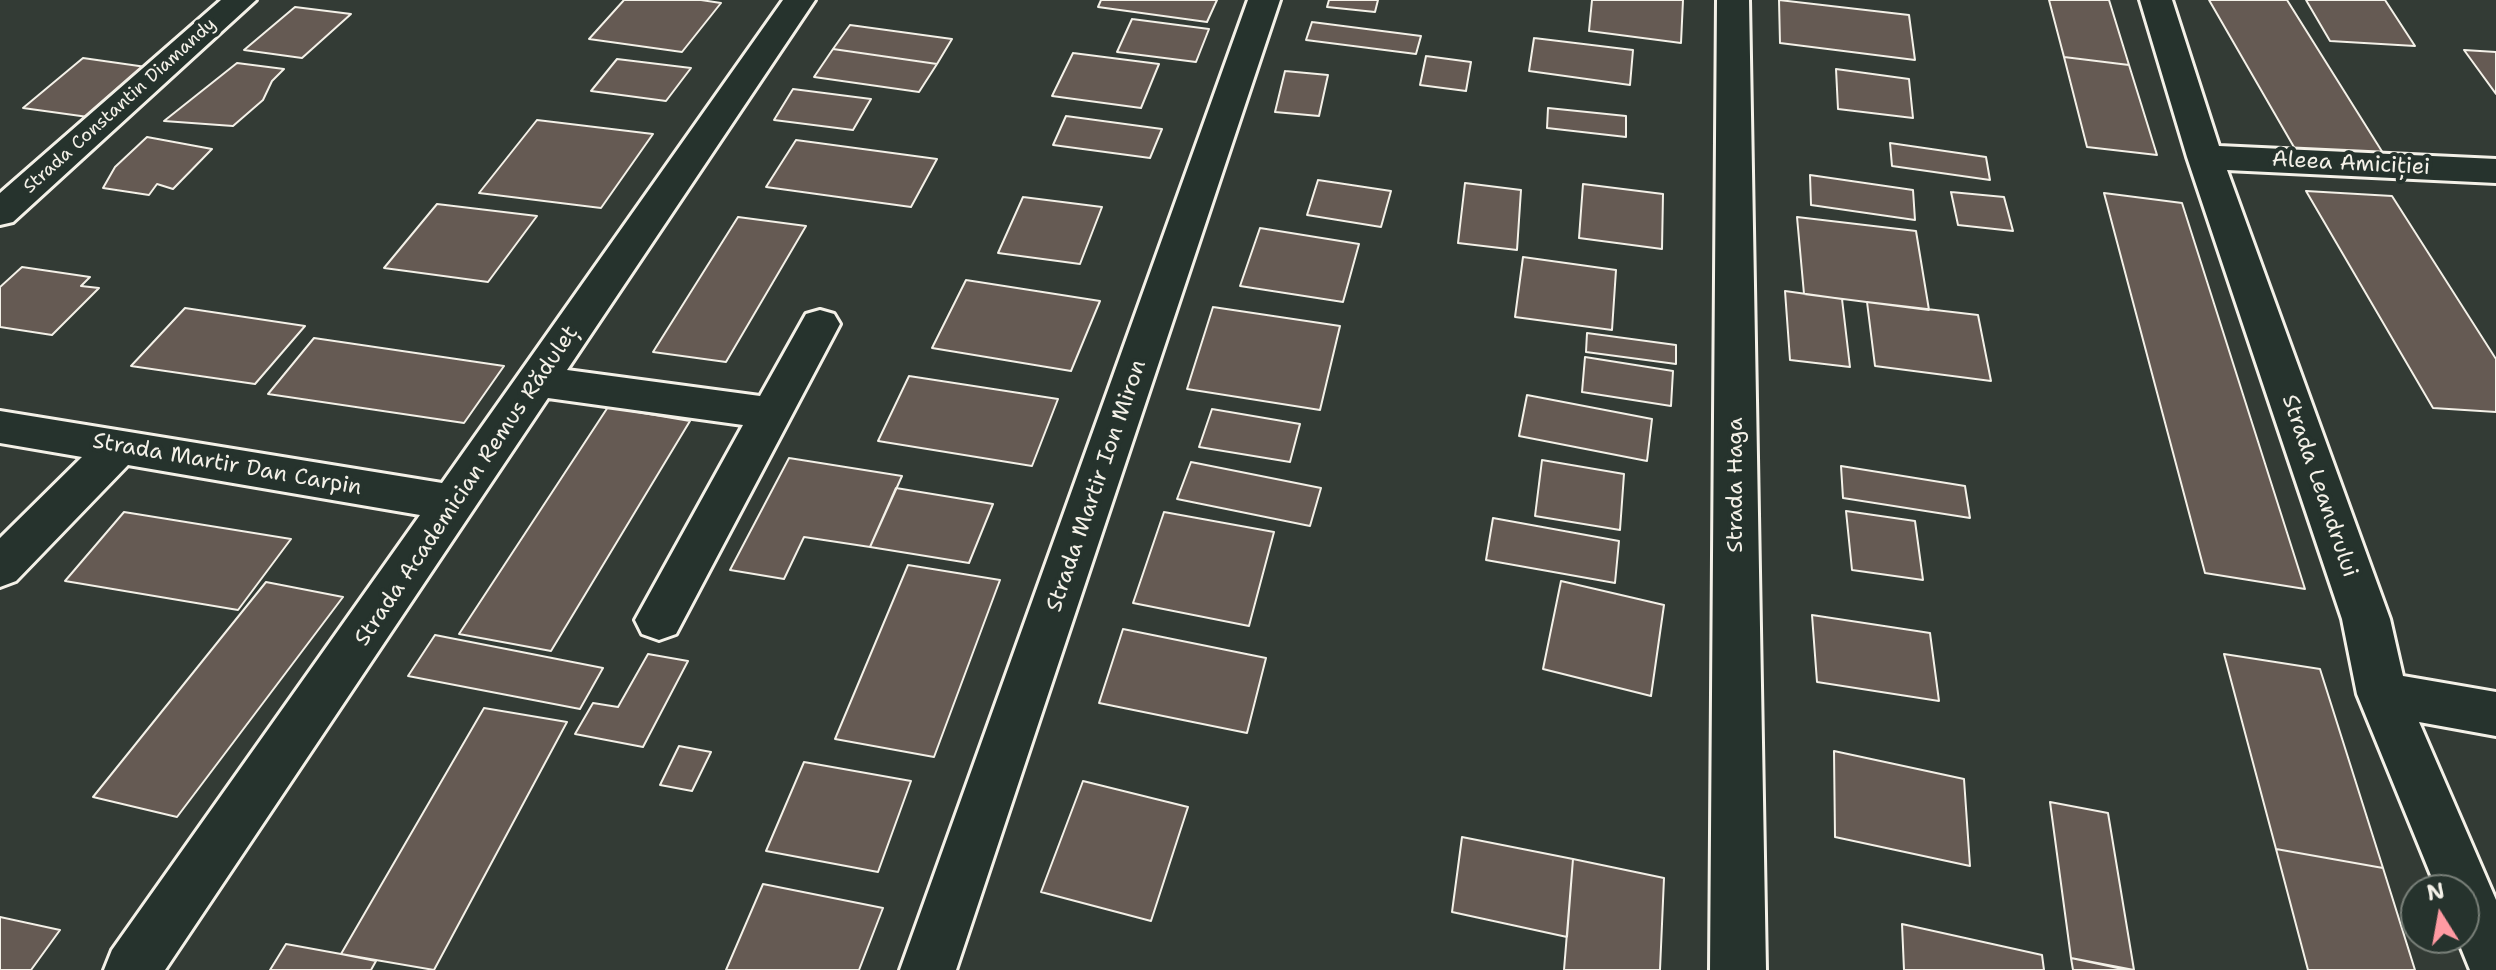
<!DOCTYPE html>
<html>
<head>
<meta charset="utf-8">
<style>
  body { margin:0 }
  #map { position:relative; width:2496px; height:970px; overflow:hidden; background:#333b35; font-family:"Shantell Sans",sans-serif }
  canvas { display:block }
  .north { position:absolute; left:2400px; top:874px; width:80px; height:80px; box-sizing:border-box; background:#26332d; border:2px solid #787f78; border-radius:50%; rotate:349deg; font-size:22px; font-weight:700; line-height:32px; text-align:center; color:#f4f1e8 }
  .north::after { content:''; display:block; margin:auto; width:28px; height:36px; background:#ff9aa2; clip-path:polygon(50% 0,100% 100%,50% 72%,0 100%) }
</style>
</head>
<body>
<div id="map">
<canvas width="2496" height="970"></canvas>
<div class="north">N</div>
</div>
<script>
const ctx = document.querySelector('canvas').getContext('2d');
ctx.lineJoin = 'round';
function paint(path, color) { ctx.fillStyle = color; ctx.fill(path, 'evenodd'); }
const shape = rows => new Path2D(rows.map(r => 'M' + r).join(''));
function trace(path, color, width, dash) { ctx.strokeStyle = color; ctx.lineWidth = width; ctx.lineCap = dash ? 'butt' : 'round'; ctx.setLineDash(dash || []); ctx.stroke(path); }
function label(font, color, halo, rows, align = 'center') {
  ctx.font = font + ' "Shantell Sans",sans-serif'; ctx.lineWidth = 8; ctx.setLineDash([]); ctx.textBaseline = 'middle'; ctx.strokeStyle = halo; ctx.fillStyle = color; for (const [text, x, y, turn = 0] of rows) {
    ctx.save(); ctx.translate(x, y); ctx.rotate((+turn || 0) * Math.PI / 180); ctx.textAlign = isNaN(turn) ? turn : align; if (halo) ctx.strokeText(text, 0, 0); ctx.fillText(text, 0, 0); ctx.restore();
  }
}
const building = shape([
  [624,0,701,0,721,3,682,52,589,39,624,0],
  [1101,0,1217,0,1207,22,1098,7,1101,0],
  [1329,0,1378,0,1375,12,1327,7,1329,0],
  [1592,0,1683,0,1681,43,1589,31,1592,0],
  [1779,0,1909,15,1915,60,1780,43,1779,0],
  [2049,0,2109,0,2129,65,2064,57,2049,0],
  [2209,0,2287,0,2388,161,2298,154,2209,0],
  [2306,0,2385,0,2415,46,2330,41,2306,0],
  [295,7,351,14,302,58,244,50,295,7],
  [1132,19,1209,29,1196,62,1117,52,1132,19],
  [1312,22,1421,36,1416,54,1306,40,1312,22],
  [850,25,952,39,937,64,833,49,850,25],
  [1534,38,1633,50,1630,85,1529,71,1534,38],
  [833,49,937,64,919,92,814,77,833,49],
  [2464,50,2496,52,2496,94,2464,50],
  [1073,53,1159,64,1141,108,1052,96,1073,53],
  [1426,56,1471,62,1466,91,1420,85,1426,56],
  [2064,57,2129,65,2157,155,2087,147,2064,57],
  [83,58,146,67,88,117,23,108,83,58],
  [617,59,691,68,666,101,591,91,617,59],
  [237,63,284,69,272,81,263,100,233,126,164,121,237,63],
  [1836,69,1909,79,1913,118,1838,109,1836,69],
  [1285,71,1328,75,1319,116,1275,112,1285,71],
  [793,89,871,99,853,130,774,120,793,89],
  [1548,108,1626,116,1626,137,1547,128,1548,108],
  [1066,116,1162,129,1150,158,1053,145,1066,116],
  [537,120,653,134,601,208,479,193,537,120],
  [147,137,212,149,173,189,157,184,149,195,103,188,115,167,147,137],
  [796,140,937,159,911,207,766,187,796,140],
  [1890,143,1986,157,1990,180,1892,166,1890,143],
  [1810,175,1913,190,1915,220,1811,205,1810,175],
  [1318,180,1391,191,1381,227,1307,215,1318,180],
  [1465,183,1521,190,1517,250,1458,243,1465,183],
  [1583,184,1663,194,1662,249,1579,238,1583,184],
  [2306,191,2392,196,2496,359,2496,412,2433,408,2306,191],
  [1951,192,2004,197,2013,231,1958,225,1951,192],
  [2104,193,2182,203,2305,589,2205,573,2104,193],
  [1023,197,1102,207,1080,264,998,253,1023,197],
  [437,204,537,216,488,282,384,268,437,204],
  [738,217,806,226,726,362,653,352,738,217],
  [1797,217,1916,231,1929,310,1804,294,1797,217],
  [1260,228,1359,244,1343,302,1240,286,1260,228],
  [1523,257,1616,270,1612,330,1515,317,1523,257],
  [22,267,90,277,81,286,99,288,52,335,0,327,0,287,22,267],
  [966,280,1100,301,1071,371,932,348,966,280],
  [1785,291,1842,299,1850,367,1790,360,1785,291],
  [1867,302,1978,315,1991,381,1875,366,1867,302],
  [1213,307,1340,326,1320,410,1187,389,1213,307],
  [185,308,305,326,255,384,131,366,185,308],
  [1587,333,1676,345,1676,364,1586,352,1587,333],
  [314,338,504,366,464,423,268,394,314,338],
  [1585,357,1673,371,1671,406,1582,392,1585,357],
  [909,376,1058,399,1032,466,878,441,909,376],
  [1527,395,1652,419,1647,461,1519,436,1527,395],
  [608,407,690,421,551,651,459,634,608,407],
  [1212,409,1300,424,1290,462,1199,447,1212,409],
  [789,458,902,476,870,547,804,537,784,579,730,570,789,458],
  [1542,460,1624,474,1620,530,1535,516,1542,460],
  [1191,462,1321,488,1310,526,1177,499,1191,462],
  [1841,466,1965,486,1970,518,1843,498,1841,466],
  [896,488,993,504,969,563,870,547,896,488],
  [1846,511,1915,521,1923,580,1852,570,1846,511],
  [124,512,291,539,238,610,65,581,124,512],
  [1164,512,1274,532,1249,626,1133,603,1164,512],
  [1493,518,1619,541,1615,583,1486,560,1493,518],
  [908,565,1000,580,934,757,835,739,908,565],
  [1561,581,1664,605,1651,696,1543,669,1561,581],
  [266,582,343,597,177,817,93,797,266,582],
  [1812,615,1930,633,1939,701,1817,682,1812,615],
  [1123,629,1266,658,1247,733,1099,703,1123,629],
  [435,635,603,668,580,709,408,676,435,635],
  [648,654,688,661,643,747,575,734,593,703,618,707,648,654],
  [2224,654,2320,669,2383,868,2276,849,2224,654],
  [484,708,567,722,434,970,341,954,484,708],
  [679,746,711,752,692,791,660,785,679,746],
  [1834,751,1964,779,1970,866,1835,837,1834,751],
  [804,762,911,781,878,872,766,851,804,762],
  [1083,781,1188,807,1151,921,1041,892,1083,781],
  [2050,802,2108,813,2134,970,2071,958,2050,802],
  [1462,837,1573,859,1567,937,1452,912,1462,837],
  [2276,849,2383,868,2415,970,2308,970,2276,849],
  [1573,859,1664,878,1660,970,1564,970,1573,859],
  [763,884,883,908,859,970,726,970,763,884],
  [0,917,60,930,31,970,0,970,0,917],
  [1902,924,2042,955,2044,970,1904,970,1902,924],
  [286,944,341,954,376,961,371,970,270,970,286,944],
  [2071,958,2127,970,2073,970,2071,958]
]);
const minor = shape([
  [221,0,256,0,13,222,0,225,0,193,221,0],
  [783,0,815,0,567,370,760,396,806,314,820,310,834,314,840,324,676,634,659,640,642,634,635,620,743,425,548,398,165,970,104,970,112,950,420,515,128,465,16,581,0,587,0,538,82,457,0,443,0,411,442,483,783,0],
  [1248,0,1280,0,956,970,900,970,1248,0],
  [1717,0,1749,0,1766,970,1710,970,1717,0],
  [2140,0,2172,0,2219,146,2496,159,2496,183,2227,170,2390,619,2403,676,2496,692,2496,736,2419,722,2496,900,2496,970,2470,970,2457,938,2464,938,2464,890,2437,890,2357,694,2342,619,2187,157,2140,0]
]);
const farStreetnames = [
  ["Strada Constantin Diamandy",120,106,-42]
];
const streetNames = [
  ["Aleea Amiciției",2351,164,3],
  ["Strada Martir Dan Carpin",227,465,10],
  ["Strada Haga",1736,485,-90],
  ["Strada Academician Remus Răduleț",467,486,-56],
  ["Strada Martir Ion Miron",1097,486,-71],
  ["Strada Leandrului",2319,486,71]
];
paint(building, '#655a53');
trace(building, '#f4f1e8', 2);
trace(minor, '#f4f1e8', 6);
paint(minor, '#26332d');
label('18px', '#f4f1e8', '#26332d', farStreetnames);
label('22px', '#f4f1e8', '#26332d', streetNames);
</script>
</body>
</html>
